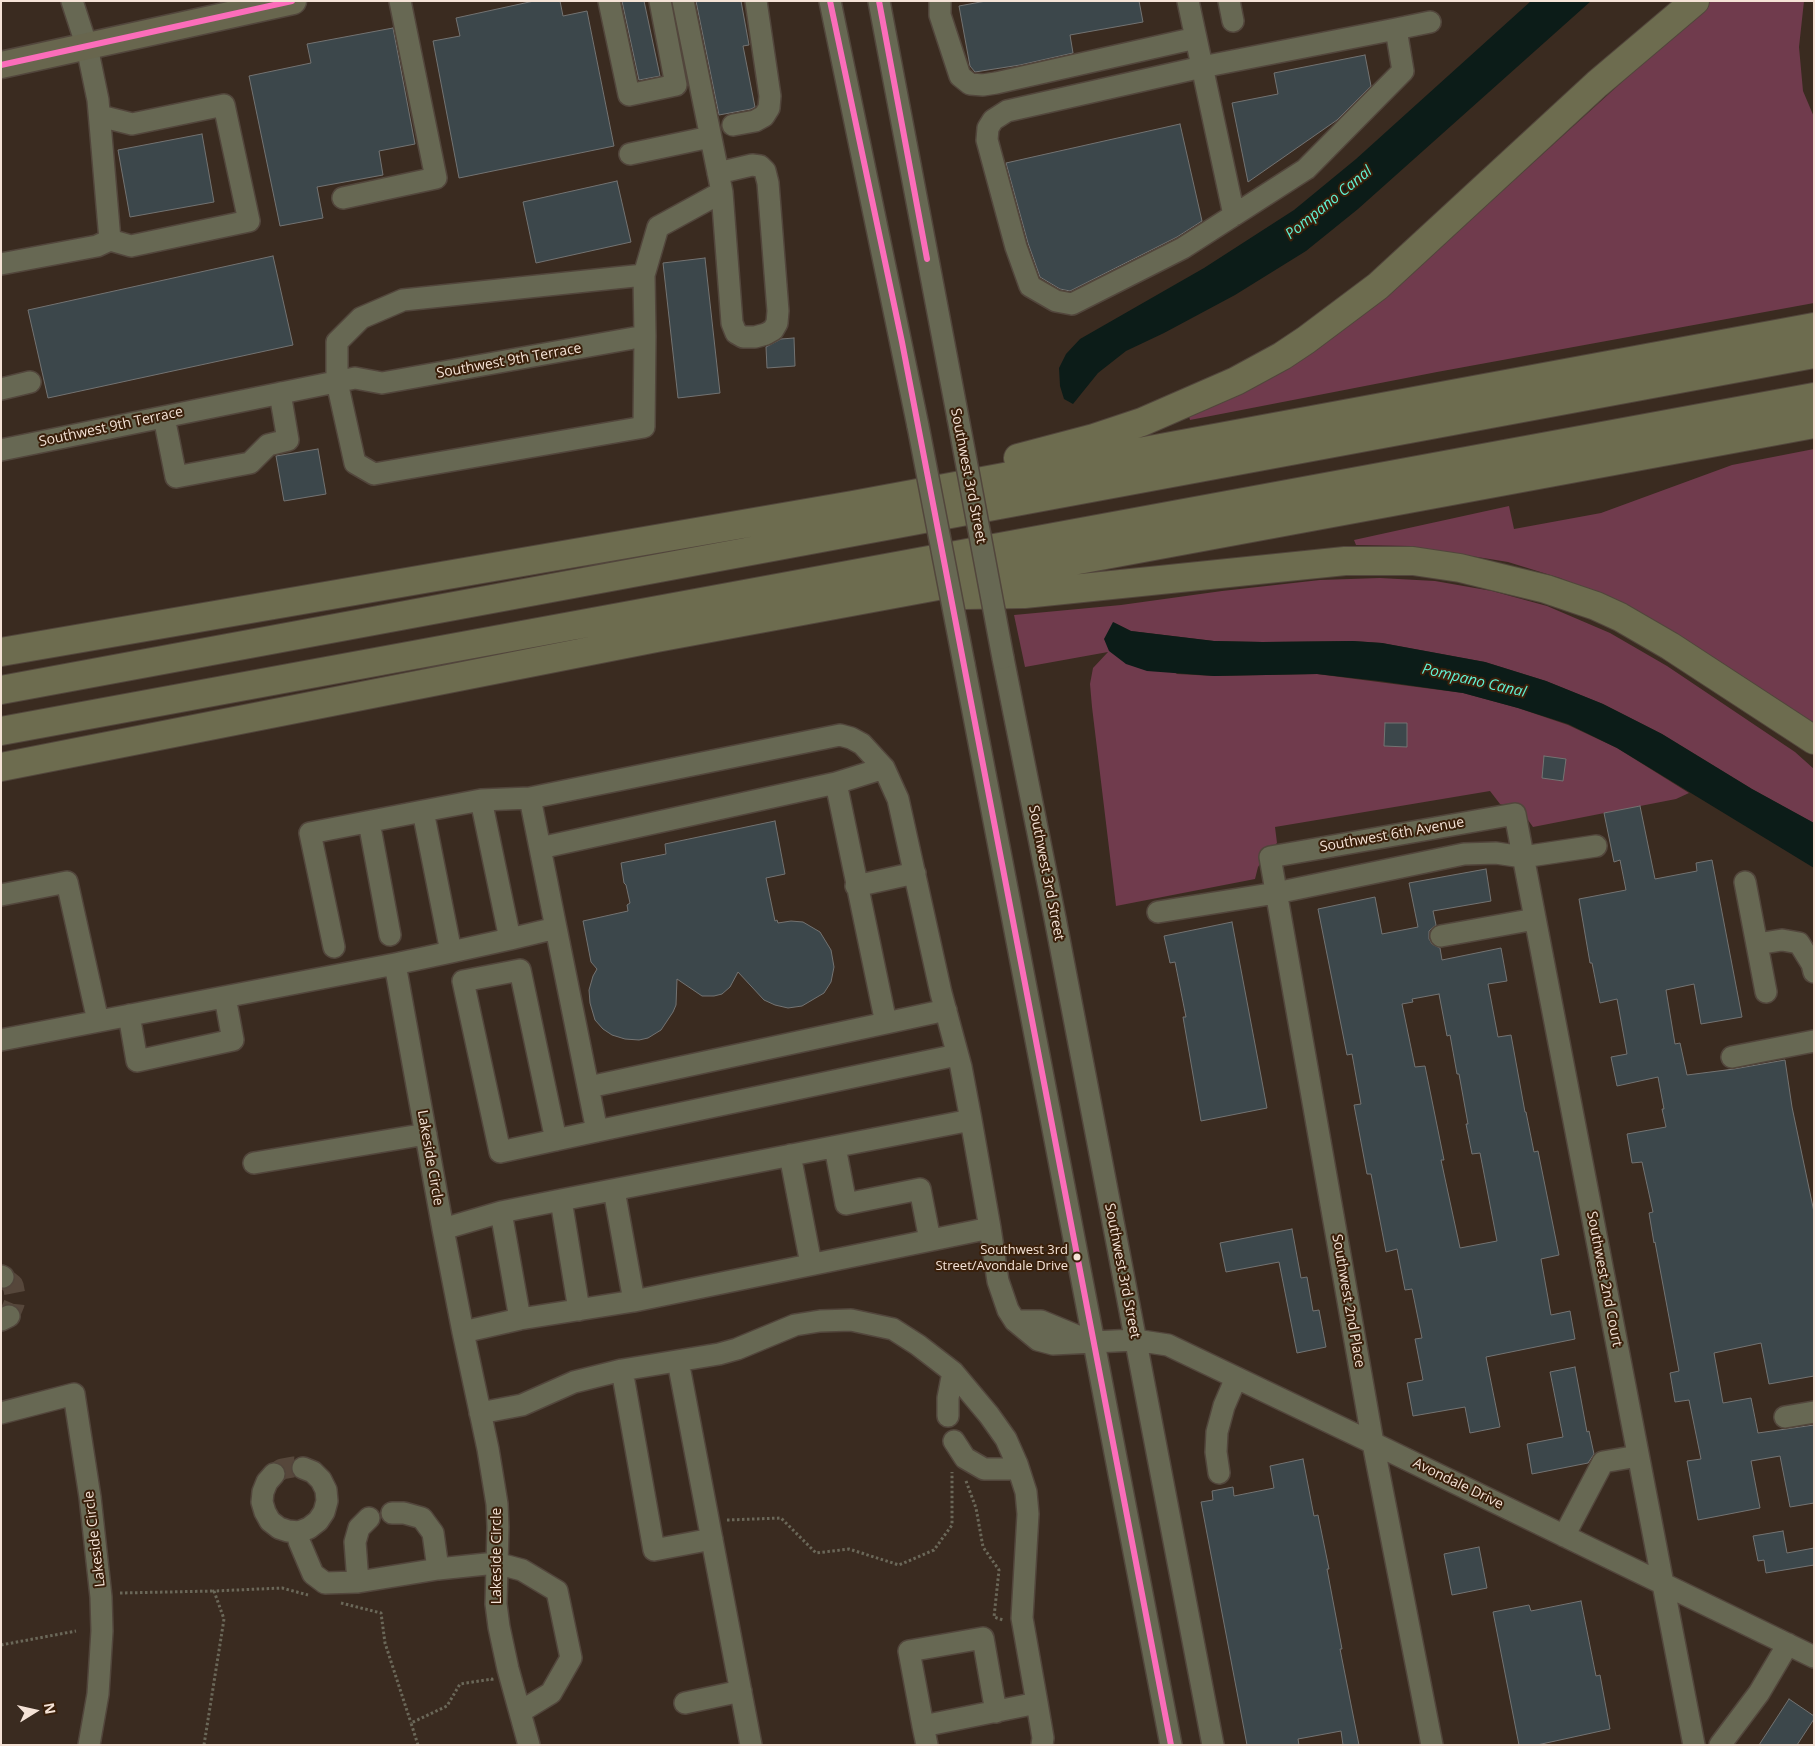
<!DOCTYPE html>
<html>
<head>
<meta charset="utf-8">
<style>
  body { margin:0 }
  #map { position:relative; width:1815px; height:1746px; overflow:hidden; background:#3a2b20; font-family:"Open Sans",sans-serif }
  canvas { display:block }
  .frame { position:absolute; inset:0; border:2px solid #f5e3d7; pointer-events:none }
  .north { position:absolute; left:10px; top:1686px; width:50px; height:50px; -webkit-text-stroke:4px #3a200b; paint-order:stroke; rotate:80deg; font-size:14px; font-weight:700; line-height:20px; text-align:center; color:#f5e3d7 }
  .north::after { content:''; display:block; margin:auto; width:18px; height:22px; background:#f5e3d7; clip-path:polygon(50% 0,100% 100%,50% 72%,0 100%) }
</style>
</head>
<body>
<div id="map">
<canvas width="1815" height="1746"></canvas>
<div class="frame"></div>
<div class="north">N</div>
</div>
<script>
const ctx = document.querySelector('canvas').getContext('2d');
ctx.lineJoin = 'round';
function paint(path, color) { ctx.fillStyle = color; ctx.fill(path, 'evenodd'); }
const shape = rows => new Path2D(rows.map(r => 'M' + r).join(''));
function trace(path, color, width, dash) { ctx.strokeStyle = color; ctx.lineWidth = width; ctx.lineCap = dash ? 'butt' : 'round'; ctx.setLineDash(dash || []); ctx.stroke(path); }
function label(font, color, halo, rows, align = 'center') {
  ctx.font = font + ' "Open Sans",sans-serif'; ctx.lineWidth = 4; ctx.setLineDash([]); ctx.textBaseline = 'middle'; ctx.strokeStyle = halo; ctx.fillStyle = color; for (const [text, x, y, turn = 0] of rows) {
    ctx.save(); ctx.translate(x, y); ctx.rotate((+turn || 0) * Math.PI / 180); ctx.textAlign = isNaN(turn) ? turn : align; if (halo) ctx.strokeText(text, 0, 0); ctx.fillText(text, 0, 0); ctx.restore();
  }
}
const green = shape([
  [1711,1,1804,1,1799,47,1803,91,1814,117,1814,303,1437,372,1190,420,1189,416,1288,366,1337,334,1379,303],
  [1814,449,1814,726,1662,625,1612,599,1560,578,1508,562,1410,546,1356,545,1354,540,1509,506,1514,529,1601,513,1732,465],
  [1380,578,1435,581,1492,591,1547,606,1610,633,1667,666,1795,752,1814,769,1814,823,1752,789,1662,734,1603,704,1546,681,1485,662,1382,643,1353,641,1263,642,1214,641,1131,631,1113,622,1177,674,1214,676,1317,674,1463,693,1518,708,1568,725,1617,748,1689,793,1676,799,1533,827,1523,813,1516,808,1500,804,1490,791,1275,827,1277,843,1268,852,1258,867,1255,879,1116,906,1092,707,1090,684,1093,668,1108,652,1025,667,1014,615,1121,605,1222,591,1320,580]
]);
const water = shape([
  [1531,1,1591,1,1358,209,1306,251,1235,295,1164,333,1126,351,1098,373,1073,404,1064,399,1060,386,1059,368,1066,354,1080,339,1204,268,1294,210,1356,159],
  [1113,622,1131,631,1214,641,1263,642,1353,641,1382,643,1485,662,1546,681,1603,704,1662,734,1752,789,1814,823,1814,868,1617,748,1568,724,1518,708,1463,693,1379,681,1317,674,1214,676,1147,671,1126,664,1109,651,1104,639]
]);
const building = shape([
  [534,1,560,1,563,16,587,11,614,146,459,178,433,41,460,36,456,18,534,1],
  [622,1,644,1,660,76,639,80,622,1],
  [696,1,741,1,749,45,743,46,755,107,751,109,719,115,696,1],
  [986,1,1139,1,1143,22,1070,35,1073,53,1020,65,975,72,970,66,959,6,986,1],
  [393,28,415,144,379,151,383,175,317,187,323,218,280,226,249,76,311,63,307,44,393,28],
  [1365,55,1371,86,1337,120,1248,182,1232,103,1278,94,1274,73,1365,55],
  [1180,124,1202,221,1177,237,1070,291,1060,289,1040,277,1028,243,1006,163,1180,124],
  [202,134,214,202,130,217,118,150,202,134],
  [617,181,631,242,536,263,523,202,617,181],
  [273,256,293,345,48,398,28,310,273,256],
  [705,258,720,393,678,398,663,263,705,258],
  [794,338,795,366,767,368,766,347,781,339,794,338],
  [318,449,326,494,284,501,276,456,318,449],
  [1385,723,1407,723,1407,747,1384,746,1385,723],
  [1544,756,1566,759,1563,781,1542,778,1544,756],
  [1640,806,1655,879,1697,871,1696,863,1712,860,1742,1017,1701,1024,1694,984,1666,990,1675,1044,1680,1043,1687,1075,1734,1069,1785,1060,1792,1107,1814,1212,1814,1376,1769,1384,1761,1343,1714,1353,1723,1403,1751,1398,1758,1433,1814,1425,1814,1503,1790,1507,1780,1456,1751,1461,1760,1508,1698,1520,1687,1461,1701,1459,1689,1400,1675,1402,1670,1373,1679,1371,1655,1242,1654,1243,1649,1213,1653,1212,1642,1162,1632,1163,1627,1134,1666,1127,1662,1109,1664,1109,1658,1077,1617,1086,1611,1057,1627,1054,1617,999,1600,1003,1592,963,1590,963,1579,899,1626,890,1620,860,1614,862,1604,813,1640,806],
  [775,821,785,874,766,878,775,921,777,920,778,923,791,921,803,922,820,932,831,950,834,967,831,982,824,993,802,1006,788,1008,775,1005,764,1000,738,972,730,987,722,994,714,996,702,996,677,979,676,1005,673,1012,661,1030,648,1038,639,1040,625,1039,612,1035,603,1029,595,1020,590,1003,589,990,593,976,597,969,591,962,583,921,628,911,627,905,630,903,626,885,624,883,621,863,666,854,665,844,775,821],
  [1486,869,1491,901,1433,911,1436,925,1429,931,1429,939,1432,944,1440,948,1442,960,1501,948,1507,981,1488,984,1498,1037,1511,1035,1525,1112,1526,1112,1534,1152,1538,1151,1559,1255,1541,1259,1551,1315,1570,1311,1575,1339,1486,1357,1500,1427,1470,1433,1465,1407,1413,1416,1407,1383,1423,1380,1415,1339,1422,1338,1412,1289,1405,1290,1397,1249,1386,1252,1371,1174,1367,1174,1354,1105,1361,1104,1352,1054,1347,1055,1318,909,1375,897,1382,934,1418,927,1409,883,1486,869],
  [1439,994,1447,1036,1450,1035,1457,1074,1459,1074,1468,1124,1466,1124,1472,1154,1480,1153,1497,1241,1460,1248,1441,1160,1444,1160,1425,1066,1415,1067,1402,1004,1413,1002,1412,999,1439,994],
  [1232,922,1267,1108,1201,1121,1183,1017,1186,1017,1175,962,1170,963,1164,936,1232,922],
  [1292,1229,1301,1278,1307,1277,1313,1311,1319,1310,1326,1347,1297,1353,1279,1262,1226,1272,1220,1243,1292,1229],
  [1575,1367,1587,1432,1589,1431,1594,1454,1588,1463,1532,1474,1527,1444,1563,1437,1550,1372,1575,1367],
  [1303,1459,1314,1516,1318,1515,1329,1569,1327,1569,1342,1649,1340,1649,1359,1745,1343,1745,1341,1731,1298,1739,1299,1745,1247,1745,1201,1502,1213,1500,1212,1491,1233,1487,1234,1496,1274,1488,1270,1466,1303,1459],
  [1783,1531,1787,1553,1814,1548,1814,1565,1766,1573,1764,1560,1758,1561,1753,1536,1783,1531],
  [1479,1547,1487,1588,1452,1595,1444,1554,1479,1547],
  [1581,1601,1596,1676,1600,1675,1610,1729,1537,1745,1519,1745,1493,1612,1529,1605,1531,1611,1581,1601],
  [1789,1699,1814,1716,1814,1719,1797,1745,1759,1745,1789,1699]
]);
const minorTunnel = shape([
  [3,1277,13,1285,15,1295,14,1304,9,1316],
  [274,1474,282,1469,293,1467,303,1468]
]);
const path = shape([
  [966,1481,976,1508,983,1547,999,1570,994,1617,1003,1620],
  [727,1520,781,1518,816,1553,849,1549,899,1565,934,1550,952,1525,952,1472],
  [120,1593,214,1591],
  [341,1603,381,1613,385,1643,411,1723],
  [1,1645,76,1631],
  [204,1745,224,1619,214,1591,282,1588,308,1595],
  [418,1745,411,1723,447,1706,460,1684,492,1679,492,1681]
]);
const minor = shape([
  [609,1,629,95,676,85,660,1],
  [830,1,918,426],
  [879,1,958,418],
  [940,1,940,15,960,76,970,84,983,85,996,83,1196,38],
  [1188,1,1234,215],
  [1229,1,1233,21],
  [1396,29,1403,71,1306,169,1183,248,1072,304,1056,301,1030,286,1016,247,987,140,988,128,993,120,1007,111,1202,67,1396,29,1430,22],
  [100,116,132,124,224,105,249,221,131,246,110,240],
  [733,125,755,121,764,116,769,108,770,96,756,1],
  [630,154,710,137],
  [718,173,752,165,760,166,765,171,768,183,778,311,777,323,773,330,766,334,755,337,743,337,736,333,732,323,722,192],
  [343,198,436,178,400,1],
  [1,264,97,246,110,240,98,100,87,47,72,1],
  [644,275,403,300,361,318,337,342,337,382,355,463,374,474,644,427,645,336],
  [1,389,30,382],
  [164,417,176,477,250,463,268,445,288,440,280,393],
  [1,450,355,378,382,383,645,336,644,275,658,227,722,192,683,1],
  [1003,658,1055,918,1213,1745],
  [964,664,1171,1745],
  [836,783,886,1023,946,1010],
  [530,798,556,928,510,939,481,800,530,798,840,735,851,738,862,744,884,768,898,799,941,993,961,1067,971,1120],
  [481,800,423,811,451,952,510,939],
  [369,822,390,935],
  [540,848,836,783,884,768],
  [1745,882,1766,992],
  [856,886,915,873],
  [1,895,67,882,98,1021],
  [1158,912,1276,893,1464,854,1496,853,1523,857,1596,846],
  [556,928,597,1131,500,1152,463,981,520,970,556,1140],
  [1441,936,1535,919],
  [1757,944,1782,940,1799,943,1812,964,1814,972],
  [334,947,310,833,423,811],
  [395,964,443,1229,463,1332,488,1449,497,1504,498,1527,496,1604,499,1627,508,1669,529,1745],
  [129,1015,137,1061,233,1040,225,997],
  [1,1040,395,964,451,952],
  [1732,1057,1814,1041],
  [589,1087,886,1023],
  [597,1131,957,1055],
  [835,1147,846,1204,920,1189,930,1240],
  [790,1155,811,1264],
  [254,1163,426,1134],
  [614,1190,634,1301],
  [561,1200,579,1310],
  [501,1212,520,1319],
  [443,1229,501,1212,561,1200,971,1120,990,1228],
  [1,1276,3,1277],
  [1,1320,9,1316],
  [1015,1321,1041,1321,1087,1340],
  [463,1332,520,1319,634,1301,990,1228,998,1281,1008,1310,1015,1321,1038,1340,1053,1344,1135,1340,1168,1345,1373,1443,1814,1657],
  [678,1361,751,1745],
  [622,1370,654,1550,712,1539],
  [1,1413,74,1394,90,1497,101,1597,102,1631,98,1694,89,1745],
  [480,1413,522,1405,574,1382,622,1370,719,1354,737,1349,795,1325,820,1321,851,1320,893,1329,918,1345,953,1372,989,1415,1006,1439,1017,1464,1026,1492,1028,1514,1022,1618,1037,1703],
  [948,1416,948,1398,953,1372],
  [1785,1417,1814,1412],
  [954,1441,965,1458,984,1469,1018,1469],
  [1219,1473,1216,1452,1217,1432,1224,1406,1236,1378],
  [274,1474,267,1482,263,1492,262,1502,265,1512,270,1521,279,1528,288,1531,299,1532,309,1528,318,1521,324,1512,327,1501,326,1490,321,1480,313,1472,303,1468],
  [392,1513,404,1513,422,1518,433,1533,438,1569],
  [299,1532,299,1541,313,1574,325,1583,358,1582,438,1569,496,1563,522,1570,557,1591,571,1658,551,1693,520,1712],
  [1564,1536,1603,1462,1638,1456],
  [358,1582,355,1542,359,1528,369,1518],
  [685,1703,741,1691],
  [923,1726,909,1651,983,1638,996,1712],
  [927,1745,923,1726,1037,1703,1043,1738,1042,1745],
  [1432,1745,1373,1443,1270,857,1515,814,1694,1745],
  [1720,1745,1759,1693,1788,1644]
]);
const major = shape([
  [1,65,293,1]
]);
const highway = shape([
  [1018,458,1094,438,1142,422,1236,381,1282,356,1306,340,1378,286,1597,84,1695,1],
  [965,595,1024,594,1345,561,1413,561,1460,568,1546,589,1596,606,1620,617,1670,646,1814,740],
  [1,652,853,505,1814,327],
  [1,690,1814,354],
  [1,731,1814,397],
  [1,767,656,638,1814,424]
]);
const minorBridge = shape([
  [958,418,1003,658],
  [918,426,964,664]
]);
const bus1 = shape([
  [830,1,902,342,1171,1745],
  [879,1,927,259],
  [1,65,292,1]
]);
const markers = [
  [1077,1257,4.5,"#f5e3d7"]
];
const busNames = [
  ["Southwest 3rd",1068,1250],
  ["Street/Avondale Drive",1068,1266]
];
const streetNames = [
  ["Southwest 9th Terrace",509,361,-10],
  ["Southwest 9th Terrace",111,427,-12],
  ["Southwest 3rd Street",968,476,79],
  ["Southwest 6th Avenue",1392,835,-10],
  ["Southwest 3rd Street",1046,873,79],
  ["Lakeside Circle",430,1158,80],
  ["Southwest 3rd Street",1122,1271,79],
  ["Southwest 2nd Court",1604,1279,79],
  ["Southwest 2nd Place",1348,1301,80],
  ["Avondale Drive",1458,1484,26],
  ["Lakeside Circle",95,1539,-97],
  ["Lakeside Circle",497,1556,-90]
];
const waterNames = [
  ["Pompano Canal",1329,203,-39],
  ["Pompano Canal",1474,681,13]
];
paint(green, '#703b4d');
paint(water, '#0c1c18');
paint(building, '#3c474b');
trace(building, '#737372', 1);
trace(minorTunnel, '#56473b', 21, [21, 11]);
trace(minor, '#52463c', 24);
trace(major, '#52463c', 29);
trace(highway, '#52463c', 30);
trace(path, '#6b6859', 3, [2.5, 2.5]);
trace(minor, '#676853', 21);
trace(major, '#68664e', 26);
trace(highway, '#6d6c4f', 28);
trace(minorBridge, '#52463c', 24, []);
trace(minorBridge, '#676853', 21);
trace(bus1, '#fb6dba', 6);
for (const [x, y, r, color] of markers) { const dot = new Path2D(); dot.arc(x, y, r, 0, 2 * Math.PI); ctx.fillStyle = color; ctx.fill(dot); trace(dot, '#3a200b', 2); }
label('13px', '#f5e3d7', '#3a200b', busNames, 'right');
label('14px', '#f5e3d7', '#3a200b', streetNames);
label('italic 15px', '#61f1d4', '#3a200b', waterNames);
</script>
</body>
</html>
